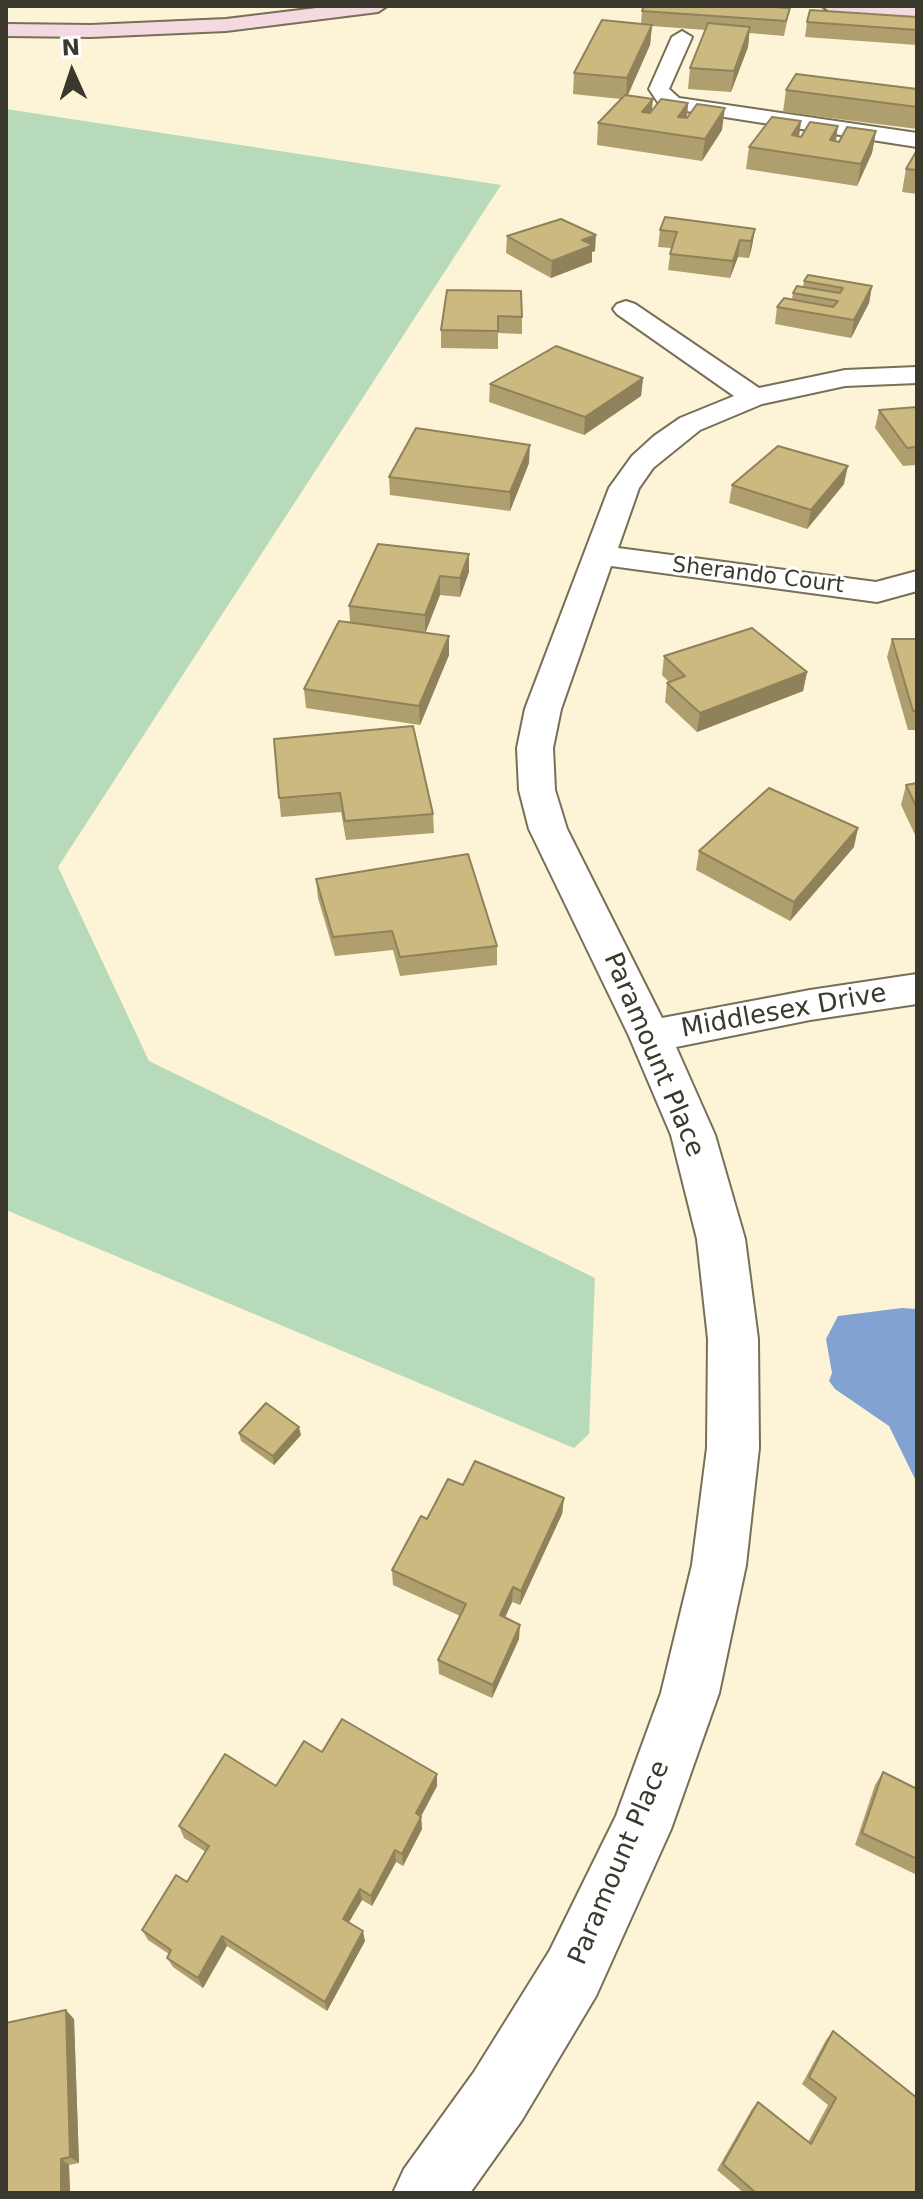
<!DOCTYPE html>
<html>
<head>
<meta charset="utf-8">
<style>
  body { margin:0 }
  #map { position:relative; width:923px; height:2199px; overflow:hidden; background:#fdf4d8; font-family:"DejaVu Sans",sans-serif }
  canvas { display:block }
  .frame { position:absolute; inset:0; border:8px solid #3b382d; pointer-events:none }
  .north { position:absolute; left:32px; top:32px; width:80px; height:80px; -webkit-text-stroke:6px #fff; paint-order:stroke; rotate:357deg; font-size:22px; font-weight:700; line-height:32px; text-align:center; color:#3b382d }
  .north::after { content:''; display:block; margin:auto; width:28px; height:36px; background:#3b382d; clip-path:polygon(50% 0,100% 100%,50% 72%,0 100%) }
</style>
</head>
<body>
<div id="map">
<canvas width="923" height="2199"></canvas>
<div class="frame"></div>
<div class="north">N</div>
</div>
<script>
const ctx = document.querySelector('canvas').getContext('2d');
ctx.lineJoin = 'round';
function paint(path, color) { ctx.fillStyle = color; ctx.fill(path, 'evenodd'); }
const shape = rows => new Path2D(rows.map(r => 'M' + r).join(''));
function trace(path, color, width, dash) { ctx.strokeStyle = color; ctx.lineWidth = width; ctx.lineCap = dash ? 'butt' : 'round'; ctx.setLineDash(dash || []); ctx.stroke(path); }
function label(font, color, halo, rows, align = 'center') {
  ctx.font = font + ' "DejaVu Sans",sans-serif'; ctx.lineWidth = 6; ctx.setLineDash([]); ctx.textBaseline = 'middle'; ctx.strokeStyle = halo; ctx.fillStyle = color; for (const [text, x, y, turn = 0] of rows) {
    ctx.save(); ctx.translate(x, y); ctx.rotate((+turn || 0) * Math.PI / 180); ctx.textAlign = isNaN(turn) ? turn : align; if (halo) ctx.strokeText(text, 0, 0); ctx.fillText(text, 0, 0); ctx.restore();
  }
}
const green = shape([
  [6,109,501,185,58,867,149,1061,595,1278,589,1434,574,1448,6,1210]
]);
const water = shape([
  [902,1308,917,1309,917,1483,889,1426,835,1389,829,1381,832,1373,826,1339,838,1316]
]);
const street = shape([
  [682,31,692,37,669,89,679,98,917,133,917,147,667,108,659,104,649,89,672,37,682,31],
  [626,301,635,304,759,388,845,370,917,367,917,383,845,386,762,404,700,430,653,468,639,488,618,548,876,582,917,571,917,591,877,602,611,566,561,709,553,748,555,790,567,829,662,1018,810,990,917,974,917,1004,810,1020,676,1047,715,1135,745,1239,758,1339,759,1448,746,1565,719,1693,671,1829,596,1996,522,2120,470,2193,393,2193,404,2169,474,2072,550,1950,616,1816,661,1693,692,1565,707,1448,708,1339,697,1239,671,1135,629,1036,529,829,519,790,517,748,525,709,609,488,632,456,654,436,680,418,734,396,617,314,613,309,617,304,626,301]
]);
const secondary = shape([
  [333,6,387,6,378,12,226,31,91,37,6,36,6,24,91,25,226,19,333,6],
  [822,6,917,6,917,18,831,12,822,6]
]);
const wall = shape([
  [790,8,784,36,749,33,748,47,731,92,688,89,690,68,706,30,652,26,650,45,628,95,652,111,688,103,687,118,722,130,702,161,597,145,598,123,621,99,573,94,574,73,641,24,642,11],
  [917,17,917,45,805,37,807,22],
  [917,89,917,129,783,112,786,90],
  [801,121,799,136,839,142,876,131,872,153,857,186,746,169,749,147],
  [917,150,917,194,902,192,906,169],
  [755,229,752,246,749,258,738,257,730,278,668,270,671,248,658,247,660,230],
  [507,236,595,251,592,252,592,262,551,278,506,253],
  [804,281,872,286,869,303,851,338,775,324,777,307,792,299,793,293,803,287],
  [447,290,522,317,522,334,498,333,498,349,441,348,441,330],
  [643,378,641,396,584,435,489,402,490,384],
  [917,407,917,465,903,466,875,428,879,410],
  [529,463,510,511,390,495,389,477],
  [844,484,807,529,729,503,732,485],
  [378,544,469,572,460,597,440,595,425,633,449,636,449,655,420,725,306,708,304,689,350,622,349,606],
  [892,639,917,639,917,730,908,730,887,657],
  [664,656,807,672,803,691,697,732,665,702,667,683,669,682,662,675],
  [274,739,433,814,434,833,346,840,341,812,281,817],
  [917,783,917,839,901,805,906,785],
  [854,847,790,921,696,870,699,851],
  [316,879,497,946,497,965,400,976,393,950,335,956,318,898],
  [239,1433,301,1435,274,1465,241,1441],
  [463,1485,564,1498,562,1514,520,1605,512,1602,505,1618,519,1639,492,1698,439,1674,438,1660,460,1616,393,1585,392,1570,427,1519],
  [322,1752,437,1786,421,1817,422,1829,403,1866,396,1862,372,1906,362,1900,349,1922,365,1941,327,2011,227,1946,203,1988,173,1967,167,1958,169,1954,148,1940,142,1930,187,1882,206,1852,184,1838,179,1826,276,1786],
  [883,1772,917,1789,917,1875,855,1845,875,1785],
  [74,2019,79,2163,69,2165,70,2193,6,2193],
  [833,2031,917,2193,744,2193,717,2170,752,2109,758,2102,808,2142,828,2105,802,2084,826,2040]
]);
const shadedWall = shape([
  [652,25,650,45,626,99,627,78],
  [750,27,748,47,731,92,734,71],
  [653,99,651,120,642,112],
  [688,103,686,125,678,117],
  [725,108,722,130,702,161,705,139],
  [801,121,798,143,792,135],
  [838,126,835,148,830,140],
  [876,131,872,153,857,186,861,164],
  [755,229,752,246,749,258,751,241],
  [596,235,595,251,592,252,592,262,551,278,552,261,582,240],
  [740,240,738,257,730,278,733,261],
  [872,286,869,303,851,338,854,320],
  [643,378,641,396,584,435,585,417],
  [530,445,529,463,510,511,510,492],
  [848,466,844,484,807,529,811,510],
  [469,554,469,572,460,597,460,578],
  [440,576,440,595,425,634,425,615],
  [449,636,449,655,420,725,419,706],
  [807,672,803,691,697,732,700,713],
  [858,828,854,847,790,921,794,902],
  [299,1427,301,1435,274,1465,273,1456],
  [564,1498,562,1514,520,1605,521,1591],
  [513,1587,512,1602,499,1630,500,1615],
  [520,1625,519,1639,492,1698,493,1685],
  [437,1774,437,1786,416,1825,416,1813],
  [421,1817,422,1829,403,1866,402,1854],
  [395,1850,396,1862,372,1906,371,1896],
  [360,1889,362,1900,345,1929,343,1919],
  [363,1931,365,1941,327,2011,325,2002],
  [222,1936,227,1946,203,1988,198,1978],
  [66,2010,74,2019,79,2163,70,2157],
  [61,2159,69,2165,70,2193,61,2193]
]);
const building = shape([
  [644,6,758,6,790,8,786,21,642,11,644,6],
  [810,10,917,17,917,30,807,22,810,10],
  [602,20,652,25,627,78,574,73,602,20],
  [708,23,750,27,734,71,690,68,708,23],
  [796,74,917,89,917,107,786,90,796,74],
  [625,95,653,99,642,112,650,113,661,99,688,103,678,117,687,118,697,104,725,108,705,139,598,123,625,95],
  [772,117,801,121,792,135,801,137,810,122,838,126,830,140,839,142,847,127,876,131,861,164,749,147,772,117],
  [917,150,917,170,906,169,917,150],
  [665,217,755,229,751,241,740,240,733,261,670,254,677,232,660,230,665,217],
  [561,219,596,235,582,240,593,245,552,261,507,236,561,219],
  [808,275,872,286,854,320,777,307,784,298,833,307,838,301,793,293,797,286,840,293,843,288,804,281,808,275],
  [447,290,521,291,522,317,498,316,498,331,441,330,447,290],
  [556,346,643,378,585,417,490,384,556,346],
  [917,407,917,447,907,448,879,410,917,407],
  [416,428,530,445,510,492,389,477,416,428],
  [778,446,848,466,811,510,732,485,778,446],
  [378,544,469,554,460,578,440,576,425,615,349,606,378,544],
  [339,621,449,636,419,706,304,689,339,621],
  [752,628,807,672,700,713,667,683,685,676,664,656,752,628],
  [892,639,917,639,917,711,913,711,892,639],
  [413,726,433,814,345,821,340,793,279,798,274,739,413,726],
  [917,783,917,808,906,785,917,783],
  [769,788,858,828,794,902,699,851,769,788],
  [468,854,497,946,400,957,392,931,333,937,316,879,468,854],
  [266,1403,299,1427,273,1456,239,1433,266,1403],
  [475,1461,564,1498,521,1591,513,1587,500,1615,520,1625,493,1685,438,1660,466,1604,392,1570,421,1516,427,1519,448,1479,463,1485,475,1461],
  [342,1719,437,1774,416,1813,421,1817,402,1854,395,1850,371,1896,360,1889,343,1919,363,1931,325,2002,222,1936,198,1978,167,1958,171,1950,142,1930,176,1875,187,1882,209,1846,179,1826,225,1754,276,1786,304,1741,322,1752,342,1719],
  [883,1772,917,1789,917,1859,862,1833,883,1772],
  [66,2010,70,2157,61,2159,61,2193,6,2193,6,2023,66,2010],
  [833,2031,917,2098,917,2193,756,2193,723,2164,758,2102,811,2144,836,2098,809,2077,833,2031]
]);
const farStreetnames = [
  ["Sherando Court",758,576,7]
];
const streetNames = [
  ["Middlesex Drive",784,1012,-10],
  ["Paramount Place",653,1055,67],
  ["Paramount Place",620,1863,-67]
];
paint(green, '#b6daba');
paint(water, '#82a2d1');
trace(street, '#776f57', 4);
trace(secondary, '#776f57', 4);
paint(street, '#fff');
paint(secondary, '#f5d9e0');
paint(wall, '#af9f6e');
paint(shadedWall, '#8f825a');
paint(building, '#ccb980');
trace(building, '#8f825a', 2);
label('22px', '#3b382d', '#fff', farStreetnames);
label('26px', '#3b382d', '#fff', streetNames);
</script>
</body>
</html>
